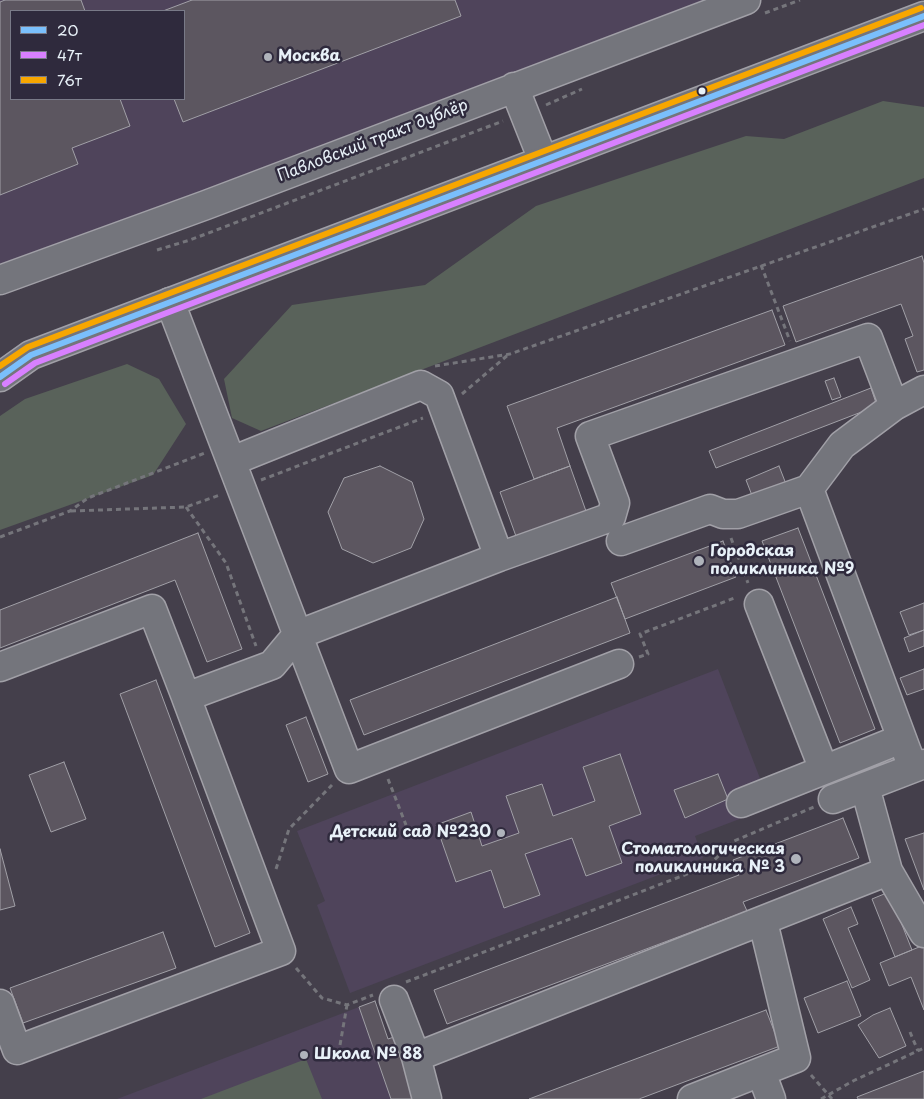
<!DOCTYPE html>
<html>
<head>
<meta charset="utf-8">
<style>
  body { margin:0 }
  #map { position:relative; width:924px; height:1099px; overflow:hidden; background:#443f4b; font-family:"Playpen Sans",sans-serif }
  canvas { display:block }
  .legend { position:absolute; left:10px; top:10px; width:175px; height:90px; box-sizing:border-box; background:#2f2a3d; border:1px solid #797a88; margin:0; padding:6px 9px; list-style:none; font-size:15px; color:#e8f1f8 }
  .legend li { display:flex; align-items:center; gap:10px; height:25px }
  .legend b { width:25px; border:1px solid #797a88 }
</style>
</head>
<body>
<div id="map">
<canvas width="924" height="1099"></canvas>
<ul class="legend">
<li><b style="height:6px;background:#7abffc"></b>20</li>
<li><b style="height:6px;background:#d880ff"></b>47т</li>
<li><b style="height:6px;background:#f7a600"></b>76т</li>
</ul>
</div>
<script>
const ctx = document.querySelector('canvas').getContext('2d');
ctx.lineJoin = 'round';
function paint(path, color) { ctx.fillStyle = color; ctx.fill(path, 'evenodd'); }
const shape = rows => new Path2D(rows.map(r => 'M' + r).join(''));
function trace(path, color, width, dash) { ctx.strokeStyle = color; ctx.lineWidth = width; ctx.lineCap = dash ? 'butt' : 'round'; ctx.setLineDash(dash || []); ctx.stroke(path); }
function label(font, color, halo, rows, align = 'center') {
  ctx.font = font + ' "Playpen Sans",sans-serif'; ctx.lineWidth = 5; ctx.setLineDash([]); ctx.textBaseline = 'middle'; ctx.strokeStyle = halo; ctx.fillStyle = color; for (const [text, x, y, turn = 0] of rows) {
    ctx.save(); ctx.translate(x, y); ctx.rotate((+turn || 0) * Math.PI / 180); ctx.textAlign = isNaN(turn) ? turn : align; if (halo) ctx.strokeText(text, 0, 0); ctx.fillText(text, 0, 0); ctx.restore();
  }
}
const built = shape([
  [0,0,738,0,0,276],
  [11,11,184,11,184,99,11,99],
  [718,669,771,807,695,836,703,858,350,993,317,905,325,901,297,831],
  [359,1007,391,1099,117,1099]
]);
const green = shape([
  [883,101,924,107,924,178,261,431,232,418,224,379,292,305,425,285,536,206,746,136,784,139],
  [127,364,159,379,186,424,153,475,0,530,0,416,25,399],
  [306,1059,322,1099,201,1099]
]);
const building = shape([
  [5,0,81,0,85,11,11,11,11,99,120,99,130,126,72,148,78,164,0,195,0,2,5,0],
  [192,0,455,0,461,16,183,122,174,99,184,99,184,11,163,11,192,0],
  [922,256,924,263,924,370,917,372,905,339,913,336,901,304,796,342,783,306,922,256],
  [772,310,785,345,557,428,570,466,534,479,507,406,772,310],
  [834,378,841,397,832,400,825,381,834,378],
  [871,388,877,406,716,468,709,451,871,388],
  [380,466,412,482,424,519,411,548,373,563,342,549,328,512,344,478,380,466],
  [570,466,587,514,517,539,500,492,570,466],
  [779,466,786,484,753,498,746,480,779,466],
  [798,528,875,729,840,743,762,541,798,528],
  [198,533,242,649,207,662,175,580,0,648,0,610,198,533],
  [723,541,736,577,625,619,611,583,723,541],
  [617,597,630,633,364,735,350,700,617,597],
  [924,603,924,630,909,635,900,612,924,603],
  [924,630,924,646,909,652,904,638,924,630],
  [924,669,924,689,907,695,900,678,924,669],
  [156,680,250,933,215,947,120,694,156,680],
  [306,717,328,774,308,782,286,725,306,717],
  [620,754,641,814,609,826,622,863,586,876,572,838,525,854,540,895,504,908,491,870,456,882,436,825,471,812,482,846,519,833,506,796,542,784,553,816,595,801,583,767,620,754],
  [64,762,86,819,51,832,29,775,64,762],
  [718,774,728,799,685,818,674,790,718,774],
  [843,818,859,858,743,902,747,911,447,1024,434,990,739,875,733,860,843,818],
  [924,833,924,890,905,839,924,833],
  [0,849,15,906,0,910,0,849],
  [889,892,912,950,895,957,872,899,889,892],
  [851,907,858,924,848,928,870,980,852,988,823,919,851,907],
  [163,932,176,968,23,1023,10,988,163,932],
  [924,945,924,1010,911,977,889,986,880,963,924,945],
  [847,981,861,1016,818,1033,804,998,847,981],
  [375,1001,388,1039,394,1037,416,1099,391,1099,359,1007,375,1001],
  [890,1008,906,1046,879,1058,858,1025,873,1015,890,1008],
  [766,1010,780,1046,639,1099,529,1099,766,1010],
  [924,1071,924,1099,858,1099,857,1097,924,1071]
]);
const path = shape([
  [765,13,800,0],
  [546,105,582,89],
  [157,250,190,240,503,121],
  [761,265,790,341],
  [435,366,510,354,924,209],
  [462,394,509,354],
  [261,480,423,418],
  [186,507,226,563,256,646],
  [71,511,186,507,220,495],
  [0,537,70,511,88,498,205,453],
  [731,538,748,583],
  [639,657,648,654,640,634,737,597],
  [388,779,406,825],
  [276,869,289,829,332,785],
  [296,968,322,998,347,1005,373,995],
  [406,982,708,866,734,841,814,807],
  [910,1032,918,1051],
  [340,1045,347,1005],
  [811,1075,832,1099],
  [821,1099,853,1081,924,1048]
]);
const minor = shape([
  [514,87,543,160],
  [0,280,206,205,746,0],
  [170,302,349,769,619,664],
  [232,461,421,385,439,395,499,557,611,517,615,503,590,436,868,338,894,406,924,390],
  [809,489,842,445,894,406],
  [621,541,710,509,723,514,738,514,809,489,913,768],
  [759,604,824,770,901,739],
  [0,667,152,609,186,697,272,665,297,635,499,557],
  [865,787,888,871,924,933],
  [833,799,924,764],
  [741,803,824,770],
  [394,1000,416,1057],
  [0,1004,17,1050,281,951,186,697],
  [761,1072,771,1099],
  [427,1099,416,1057,888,871],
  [692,1099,796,1058,763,922]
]);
const major = shape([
  [0,377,31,355,924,16]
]);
const bus1 = shape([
  [0,377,31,355,924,16]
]);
const bus2 = shape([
  [5,384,35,363,924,25]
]);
const bus3 = shape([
  [0,366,28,347,921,8]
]);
const markers = [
  [268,57,5,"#afb3bb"],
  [702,91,4.5,"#e8f1f8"],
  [699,561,6,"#afb3bb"],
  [501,833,5,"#afb3bb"],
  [796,859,6,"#afb3bb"],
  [304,1055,5,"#afb3bb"]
];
const poiNames = [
  ["Москва",278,57],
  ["Городская",710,552],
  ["поликлиника №9",710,570],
  ["Детский сад №230",491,833,"right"],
  ["Стоматологическая",785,850,"right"],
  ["поликлиника № 3",785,868,"right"],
  ["Школа № 88",314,1055]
];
const streetNames = [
  ["Павловский тракт дублёр",373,141,-21]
];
paint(built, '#4f445b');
paint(green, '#59625a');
paint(building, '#5c5660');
trace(building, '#a1a0a7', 1);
trace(minor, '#a1a0a7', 31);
trace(major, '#a1a0a7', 31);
trace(path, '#75757b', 3, [5, 4]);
trace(minor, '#74757c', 28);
trace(major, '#74757c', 28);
trace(bus1, '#7abffc', 6);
trace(bus2, '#d880ff', 6);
trace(bus3, '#f7a600', 6);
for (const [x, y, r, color] of markers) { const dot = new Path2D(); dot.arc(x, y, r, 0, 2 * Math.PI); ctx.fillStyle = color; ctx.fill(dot); trace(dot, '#2f2a3d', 2); }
label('bold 16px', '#e8f1f8', '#2f2a3d', poiNames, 'left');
label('16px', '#e8f1f8', '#2f2a3d', streetNames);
</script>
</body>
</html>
